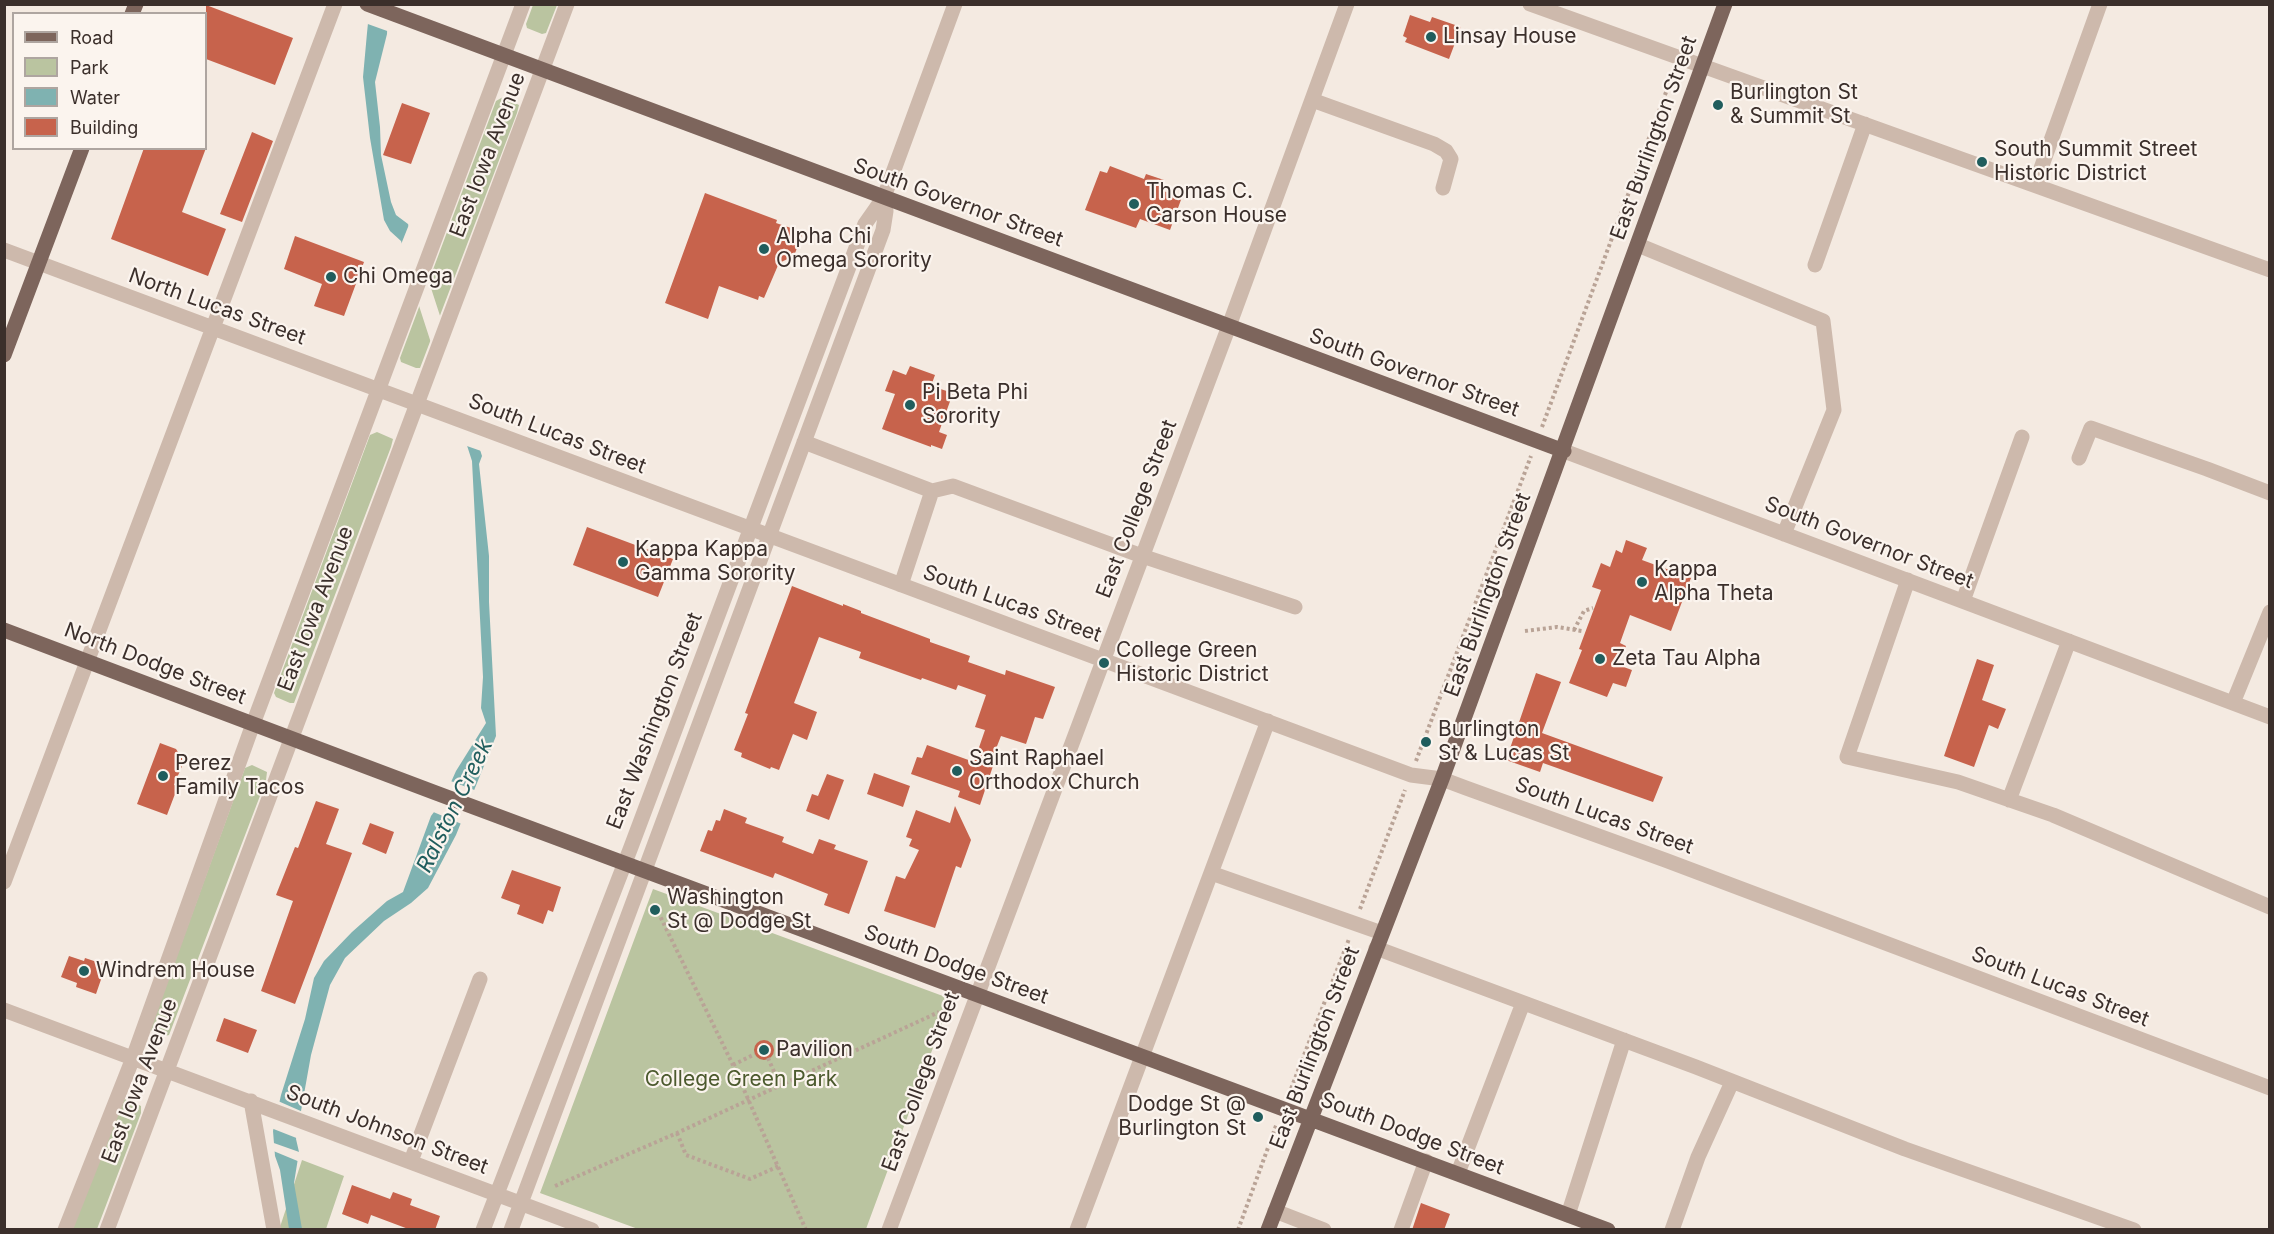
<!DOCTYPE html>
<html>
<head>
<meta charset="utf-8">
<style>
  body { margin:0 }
  #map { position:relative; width:2274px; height:1234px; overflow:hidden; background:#f4eae1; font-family:Inter,sans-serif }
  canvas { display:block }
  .frame { position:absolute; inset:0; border:6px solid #3b2f2b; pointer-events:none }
  .legend { position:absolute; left:12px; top:12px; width:195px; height:138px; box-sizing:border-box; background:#fbf4ee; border:2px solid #aea5a0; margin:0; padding:8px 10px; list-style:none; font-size:18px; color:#3b2f2b }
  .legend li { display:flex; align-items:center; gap:12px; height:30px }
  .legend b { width:30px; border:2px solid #aea5a0 }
</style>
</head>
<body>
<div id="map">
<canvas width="2274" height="1234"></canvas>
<div class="frame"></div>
<ul class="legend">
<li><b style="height:8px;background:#7d655c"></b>Road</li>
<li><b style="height:16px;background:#bac4a0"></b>Park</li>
<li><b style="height:16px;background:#7fb2b1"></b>Water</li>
<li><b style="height:16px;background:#c7634c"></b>Building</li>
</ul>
</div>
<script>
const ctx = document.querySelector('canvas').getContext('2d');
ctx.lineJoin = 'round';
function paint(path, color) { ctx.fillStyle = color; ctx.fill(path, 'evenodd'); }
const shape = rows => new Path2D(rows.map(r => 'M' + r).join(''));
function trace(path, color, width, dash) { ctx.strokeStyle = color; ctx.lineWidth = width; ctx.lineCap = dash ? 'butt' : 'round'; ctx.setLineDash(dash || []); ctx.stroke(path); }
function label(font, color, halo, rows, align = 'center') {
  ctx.font = font + ' Inter,sans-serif'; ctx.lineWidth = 4.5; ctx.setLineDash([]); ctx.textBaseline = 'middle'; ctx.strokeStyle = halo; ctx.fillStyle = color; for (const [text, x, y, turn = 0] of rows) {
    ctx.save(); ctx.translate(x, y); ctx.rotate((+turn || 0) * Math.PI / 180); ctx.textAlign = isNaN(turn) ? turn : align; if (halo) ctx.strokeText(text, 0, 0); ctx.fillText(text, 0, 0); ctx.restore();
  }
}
const green = shape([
  [533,5,557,5,546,33,542,34,527,28,526,24],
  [503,97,519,105,517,113,420,368,416,368,401,362,400,358,496,101],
  [377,432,393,439,391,447,294,703,290,703,276,697,274,693,370,435],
  [252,765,267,772,266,780,169,1035,165,1036,150,1030,245,768],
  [653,889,951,999,866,1229,638,1229,540,1193],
  [126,1099,141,1106,141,1113,97,1229,72,1230,123,1100],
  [302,1160,344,1176,326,1229,279,1230]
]);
const water = shape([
  [388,5,387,34,375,82,380,127,381,155,391,202,396,215,408,224,482,456,479,464,489,556,489,602,496,736,456,835,428,888,411,903,384,921,345,958,330,985,311,1055,296,1139,299,1152,294,1183,302,1229,289,1229,280,1170,275,1156,273,1131,281,1095,305,1019,314,978,324,961,352,932,387,901,403,892,431,816,443,800,456,771,486,723,481,708,483,677,472,461,401,241,390,231,384,220,370,138,363,77,367,33,368,23]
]);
const pier = shape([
  [369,4,391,4,390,32,365,23],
  [410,222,410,223,484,452,464,445,400,247],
  [448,780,477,791,464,825,431,811,440,798],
  [278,1101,303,1112,299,1139,271,1128],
  [271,1142,302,1153,300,1162,271,1150]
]);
const building = shape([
  [206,5,293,38,275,85,206,59],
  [1410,15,1430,22,1432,17,1461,27,1449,59,1405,42,1407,38,1403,36],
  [402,103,430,113,411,164,383,155],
  [252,132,273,141,242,222,220,214],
  [144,148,206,148,182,212,226,229,208,276,111,239],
  [1110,166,1144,179,1146,174,1164,180,1160,190,1182,197,1170,230,1140,219,1136,228,1085,210,1100,171,1107,173],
  [705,193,777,220,776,223,803,232,794,256,779,263,764,298,759,296,758,300,719,286,708,319,665,303],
  [295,236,364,262,344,316,314,306,322,284,284,269],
  [910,366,935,375,931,386,953,393,939,432,947,435,942,449,931,445,931,447,882,429,895,394,885,391,893,370,906,375],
  [587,527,673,559,658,597,573,565],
  [1626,540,1647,548,1642,560,1691,578,1671,631,1630,615,1620,643,1626,646,1618,665,1632,670,1626,687,1613,683,1607,697,1569,683,1582,650,1579,649,1601,590,1592,587,1601,563,1610,567,1616,550,1622,553],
  [792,586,843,606,843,604,861,611,861,613,930,639,930,642,970,656,968,662,1005,675,1006,670,1055,687,1043,719,1035,717,1026,744,1001,736,990,764,993,766,980,805,958,797,960,791,911,774,917,757,922,758,927,745,974,762,985,730,975,727,986,695,958,685,956,690,922,678,921,680,859,658,861,652,819,637,794,703,817,712,807,740,793,734,779,770,771,767,770,769,741,757,742,753,734,750,748,714,745,713],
  [1977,659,1994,665,1982,700,2006,709,1998,729,1989,725,1974,767,1944,756],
  [1536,673,1561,682,1542,733,1663,777,1653,802,1543,763,1540,772,1506,760],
  [160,743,176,749,182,758,182,766,174,785,178,786,167,815,137,804],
  [874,773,910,786,903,807,867,794],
  [827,774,844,780,829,820,806,811,812,794,818,796],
  [316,801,339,809,326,844,352,853,295,1004,261,991,293,901,276,895,295,847,298,848],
  [955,806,971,840,961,868,956,866,935,928,884,911,896,876,905,879,919,850,909,846,912,839,906,837,916,810,950,823],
  [724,809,747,818,745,823,784,837,782,842,813,854,819,839,836,845,834,849,868,861,849,914,824,905,828,894,775,873,773,878,700,851,708,830,712,831,716,820,720,821],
  [370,823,394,832,386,854,362,844],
  [512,870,561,887,553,912,548,910,543,924,517,914,520,905,501,898],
  [69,956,84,961,85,958,106,965,96,994,76,987,77,983,61,977],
  [224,1018,257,1030,248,1053,216,1041],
  '754 1050a10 10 0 1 1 20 0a10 10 0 1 1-20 0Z',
  [352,1185,390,1199,393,1192,412,1199,410,1205,440,1216,435,1230,411,1230,371,1215,368,1224,342,1214],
  [1421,1203,1450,1214,1444,1230,1412,1230]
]);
const path = shape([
  [1542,427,1672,76],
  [1574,630,1584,611,1593,608],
  [1525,631,1557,627,1582,631],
  [1416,761,1531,456],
  [1360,909,1405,790],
  [658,912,733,1065,806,1230],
  [768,1058,780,1085],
  [733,1065,755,1054],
  [1289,1094,1349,939],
  [677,1133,686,1155,750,1179,779,1166],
  [555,1186,677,1133,939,1012],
  [1238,1230,1277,1123]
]);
const minor = shape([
  [1530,4,2270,270],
  [1312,100,1434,144,1446,151,1451,159,1443,188],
  [2035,185,2100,4],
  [1638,245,1823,321,1834,410,1784,534],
  [4,250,1411,775,1442,779,1466,788,1665,860,2270,1088],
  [1815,265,1865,124],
  [804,442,932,491,901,585],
  [1564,451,2270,717],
  [2079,458,2091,428,2207,469,2270,493],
  [932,491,953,486,1142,556,1295,607],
  [1908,580,1847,757,1958,782,2053,815,2270,907],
  [1963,601,2022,437],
  [2233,703,2270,612],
  [2009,800,2069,641],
  [1211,873,1382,933],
  [4,882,335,4],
  [1376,948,1696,1067,1905,1149,2134,1230],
  [4,1010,592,1230],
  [251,1101,274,1230],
  [411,1161,480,979],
  [1458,1173,1523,1003],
  [1275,1211,1324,1230],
  [1568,1215,1624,1040],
  [65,1230,133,1058,253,724,523,4],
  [107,1230,567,4],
  [483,1230,631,847,865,224,884,197,955,4],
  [511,1230,883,230,886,211,884,197],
  [889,1230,1229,326,1347,4],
  [1077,1230,1268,721],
  [1401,1230,1426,1161],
  [1672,1230,1698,1157,1732,1082]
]);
const major = shape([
  [367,4,1564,451],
  [132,14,136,4],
  [4,355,82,148],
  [4,630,436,793,1608,1230],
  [1268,1230,1442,779,1725,4]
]);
const markers = [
  [1431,37,6,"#205d5d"],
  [1718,105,6,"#205d5d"],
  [1982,162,6,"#205d5d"],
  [1134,204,6,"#205d5d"],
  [764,249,6,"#205d5d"],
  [331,277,6,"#205d5d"],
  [910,405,6,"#205d5d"],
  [623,562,6,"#205d5d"],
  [1642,582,6,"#205d5d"],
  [1600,659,6,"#205d5d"],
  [1104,663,6,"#205d5d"],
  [1426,742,6,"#205d5d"],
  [957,771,6,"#205d5d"],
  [163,776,6,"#205d5d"],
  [655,910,6,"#205d5d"],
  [84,971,6,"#205d5d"],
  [764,1050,6,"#205d5d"],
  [1258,1117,6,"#205d5d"]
];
const poiNames = [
  ["Linsay House",1443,37],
  ["Burlington St",1730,93],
  ["& Summit St",1730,117],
  ["South Summit Street",1994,150],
  ["Historic District",1994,174],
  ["Thomas C.",1146,192],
  ["Carson House",1146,216],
  ["Alpha Chi",776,237],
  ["Omega Sorority",776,261],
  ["Chi Omega",343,277],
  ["Pi Beta Phi",922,393],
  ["Sorority",922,417],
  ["Kappa Kappa",635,550],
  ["Gamma Sorority",635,574],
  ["Kappa",1654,570],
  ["Alpha Theta",1654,594],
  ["College Green",1116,651],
  ["Historic District",1116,675],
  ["Zeta Tau Alpha",1612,659],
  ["Burlington",1438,730],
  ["St & Lucas St",1438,754],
  ["Saint Raphael",969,759],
  ["Orthodox Church",969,783],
  ["Perez",175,764],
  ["Family Tacos",175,788],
  ["Washington",667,898],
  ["St @ Dodge St",667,922],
  ["Windrem House",96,971],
  ["Pavilion",776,1050],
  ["Dodge St @",1246,1105,"right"],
  ["Burlington St",1246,1129,"right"]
];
const streetNames = [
  ["East Burlington Street",1654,138,-70],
  ["East Iowa Avenue",488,155,-69],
  ["South Governor Street",958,203,20],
  ["North Lucas Street",217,307,20],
  ["South Governor Street",1414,373,20],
  ["South Lucas Street",557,434,21],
  ["East College Street",1137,509,-69],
  ["South Governor Street",1869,543,21],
  ["East Burlington Street",1488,595,-70],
  ["South Lucas Street",1012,604,20],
  ["East Iowa Avenue",316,609,-69],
  ["North Dodge Street",155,664,21],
  ["East Washington Street",655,721,-69],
  ["South Lucas Street",1604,816,20],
  ["South Dodge Street",956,965,20],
  ["South Lucas Street",2060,987,21],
  ["East Burlington Street",1315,1048,-69],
  ["East Iowa Avenue",140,1081,-69],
  ["East College Street",921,1082,-70],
  ["South Johnson Street",387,1130,21],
  ["South Dodge Street",1412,1134,21]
];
const parkNames = [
  ["College Green Park",741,1080]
];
const waterNames = [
  ["Ralston Creek",455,806,-64]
];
paint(green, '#bac4a0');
paint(water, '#7fb2b1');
paint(pier, '#f4eae1');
paint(building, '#c7634c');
trace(path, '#b9a396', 4, [3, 3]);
trace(minor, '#cdb9ac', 15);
trace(major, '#7d655c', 15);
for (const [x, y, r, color] of markers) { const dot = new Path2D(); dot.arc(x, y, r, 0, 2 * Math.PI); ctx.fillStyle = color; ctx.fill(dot); trace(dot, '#fbf4ee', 2); }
label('21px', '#3b2f2b', '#fbf4ee', poiNames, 'left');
label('21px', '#3b2f2b', '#fbf4ee', streetNames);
label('21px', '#4c5a2e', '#fbf4ee', parkNames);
label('italic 22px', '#205d5d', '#fbf4ee', waterNames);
</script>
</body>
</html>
